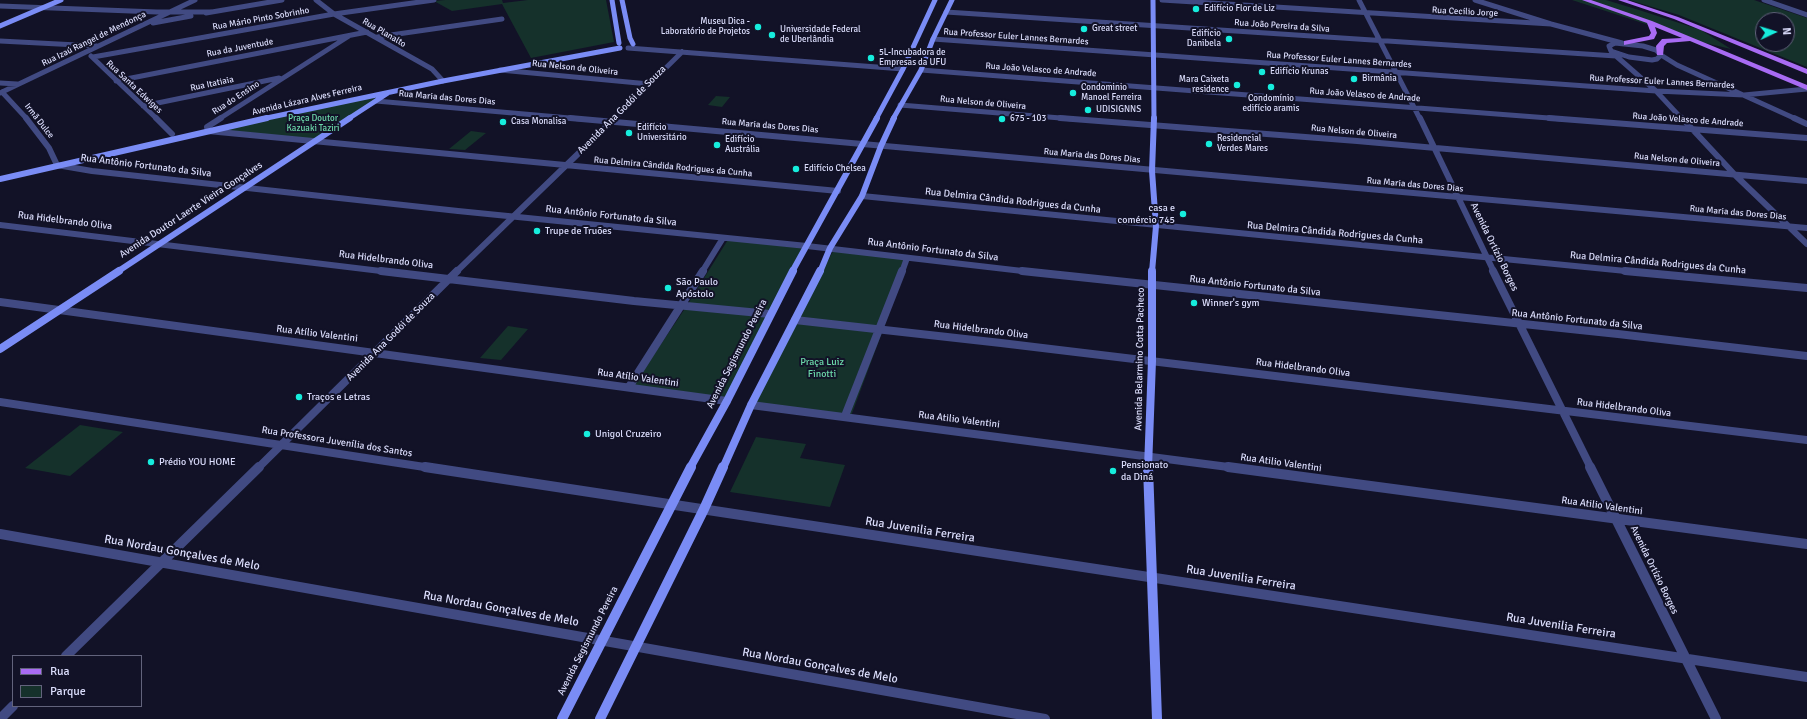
<!DOCTYPE html>
<html>
<head>
<meta charset="utf-8">
<style>
  body { margin:0 }
  #map { position:relative; width:1807px; height:719px; overflow:hidden; background:#121227; font-family:Signika,sans-serif }
  canvas { display:block }
  .legend { position:absolute; left:12px; top:655px; width:130px; height:52px; box-sizing:border-box; background:#121227; border:1px solid #62637c; margin:0; padding:5px 7px; list-style:none; font-size:12px; color:#dbddfc }
  .legend li { display:flex; align-items:center; gap:8px; height:20px }
  .legend b { width:20px; border:1px solid #62637c }
  .north { position:absolute; left:1755px; top:12px; width:40px; height:40px; box-sizing:border-box; background:#121227; border:1px solid #62637c; border-radius:50%; rotate:86deg; font-size:11px; font-weight:700; line-height:16px; text-align:center; color:#dbddfc }
  .north::after { content:''; display:block; margin:auto; width:14px; height:18px; background:#16eddd; clip-path:polygon(50% 0,100% 100%,50% 72%,0 100%) }
</style>
</head>
<body>
<div id="map">
<canvas width="1807" height="719"></canvas>
<ul class="legend">
<li><b style="height:5px;background:#a86bf3"></b>Rua</li>
<li><b style="height:11px;background:#15312b"></b>Parque</li>
</ul>
<div class="north">N</div>
</div>
<script>
const ctx = document.querySelector('canvas').getContext('2d');
ctx.lineJoin = 'round';
function paint(path, color) { ctx.fillStyle = color; ctx.fill(path, 'evenodd'); }
const shape = rows => new Path2D(rows.map(r => 'M' + r).join(''));
function trace(path, color, width, dash) { ctx.strokeStyle = color; ctx.lineWidth = width; ctx.lineCap = dash ? 'butt' : 'round'; ctx.setLineDash(dash || []); ctx.stroke(path); }
function label(font, color, halo, rows, align = 'center') {
  ctx.font = font + ' Signika,sans-serif'; ctx.lineWidth = 4; ctx.setLineDash([]); ctx.textBaseline = 'middle'; ctx.strokeStyle = halo; ctx.fillStyle = color; for (const [text, x, y, turn = 0] of rows) {
    ctx.save(); ctx.translate(x, y); ctx.rotate((+turn || 0) * Math.PI / 180); ctx.textAlign = isNaN(turn) ? turn : align; if (halo) ctx.strokeText(text, 0, 0); ctx.fillText(text, 0, 0); ctx.restore();
  }
}
const green = shape([
  [445,0,502,0,503,3,528,0,606,0,614,42,531,58,502,4,452,11,434,1],
  [1572,0,1606,0,1639,10,1701,30,1731,49,1701,42],
  [1629,0,1754,0,1807,18,1807,67,1679,15],
  [1763,20,1787,20,1787,44,1763,44],
  [391,92,315,140,209,132],
  [716,96,730,97,722,107,708,105],
  [471,131,486,133,465,150,449,149],
  [729,238,806,248,730,399,632,387,686,307],
  [833,251,909,260,851,416,756,403],
  [508,326,528,329,501,360,480,358],
  [80,425,123,432,70,476,25,468],
  [756,437,806,444,800,458,845,465,830,507,730,492]
]);
const streetFar3 = shape([
  [316,0,334,14,432,69,443,81],
  [1162,0,1551,24],
  [1359,0,1420,119],
  [1475,0,1551,24,1622,43],
  [1764,0,1807,15],
  [0,6,157,12,211,12],
  [946,12,1616,56],
  [206,13,282,0],
  [153,23,191,16],
  [377,37,502,19],
  [933,39,1656,91,1744,95,1807,89],
  [0,41,97,46],
  [1615,43,1643,46,1656,50,1661,55,1657,59,1652,60,1629,57,1611,51,1609,46,1615,43],
  [628,48,903,69],
  [1622,55,1616,56,1656,91,1682,119],
  [1661,55,1677,65,1796,119],
  [91,56,157,119],
  [93,57,334,14,434,0],
  [500,70,649,84],
  [921,70,1562,119],
  [116,81,367,32],
  [0,83,17,84],
  [2,92,27,119],
  [0,93,195,0],
  [376,101,581,119],
  [900,105,1073,119],
  [143,106,279,78],
  [219,119,349,36],
  [614,119,682,52]
]);
const streetFar2 = shape([
  [26,118,49,148,57,165,92,171,458,211,807,246,1031,272],
  [156,118,172,134],
  [221,118,207,127,208,131,838,191],
  [570,118,1807,228],
  [1060,118,1357,141,1807,181],
  [1420,118,1494,272],
  [1549,118,1807,138],
  [1682,118,1735,175,1807,244],
  [1794,118,1807,124],
  [862,196,1636,272],
  [0,225,389,272],
  [456,272,615,118],
  [702,272,723,238],
  [902,272,907,258]
]);
const streetFar1 = shape([
  [381,271,634,301,770,314],
  [1022,271,1618,334,1807,356],
  [1493,271,1591,468],
  [1625,271,1807,288],
  [0,302,727,401],
  [795,320,1001,343,1807,440],
  [629,387,703,271],
  [0,402,431,468],
  [751,405,1236,468],
  [845,416,902,271],
  [258,468,457,271]
]);
const street = shape([
  [425,467,1807,677],
  [1228,467,1807,544],
  [1590,467,1716,719],
  [0,534,1045,719],
  [66,656,259,467],
  [0,719,13,706]
]);
const secondaryFar3 = shape([
  [612,0,619,43],
  [622,0,630,38,633,44],
  [1153,0,1154,119],
  [0,26,61,0],
  [262,119,443,81,620,48],
  [348,119,388,93],
  [876,119,903,69,935,0],
  [893,119,921,70,933,39,952,0]
]);
const secondaryFar2 = shape([
  [0,179,267,118],
  [117,272,350,118],
  [792,272,877,118],
  [820,272,830,248,862,196,881,146,894,118],
  [1152,272,1156,226,1152,171,1154,118]
]);
const secondaryFar1 = shape([
  [0,349,119,271],
  [690,468,727,401,793,271],
  [723,468,751,405,820,271],
  [1148,468,1152,361,1152,271]
]);
const secondary = shape([
  [1148,467,1157,719],
  [562,719,691,467],
  [600,719,704,509,723,467]
]);
const primary = shape([
  [1582,0,1591,0,1652,21,1807,85,1807,90,1690,41,1667,43,1664,46,1663,55,1657,55,1656,46,1662,39,1682,38,1655,27,1657,33,1654,39,1624,45,1624,41,1649,36,1651,33,1647,23,1582,0],
  [1618,0,1627,0,1678,17,1807,69,1807,74,1674,19,1618,0]
]);
const markers = [
  [1196,9,4,"#16eddd"],
  [758,27,4,"#16eddd"],
  [1084,29,4,"#16eddd"],
  [772,35,4,"#16eddd"],
  [1229,39,4,"#16eddd"],
  [871,58,4,"#16eddd"],
  [1262,72,4,"#16eddd"],
  [1354,79,4,"#16eddd"],
  [1237,85,4,"#16eddd"],
  [1271,87,4,"#16eddd"],
  [1073,93,4,"#16eddd"],
  [1088,110,4,"#16eddd"],
  [1002,119,4,"#16eddd"],
  [503,122,4,"#16eddd"],
  [629,133,4,"#16eddd"],
  [1209,144,4,"#16eddd"],
  [717,145,4,"#16eddd"],
  [796,169,4,"#16eddd"],
  [1183,214,4,"#16eddd"],
  [537,231,4,"#16eddd"],
  [668,288,4,"#16eddd"],
  [1194,303,4,"#16eddd"],
  [299,397,4,"#16eddd"],
  [587,434,4,"#16eddd"],
  [151,462,4,"#16eddd"],
  [1113,471,4,"#16eddd"]
];
const farPoinames = [
  ["Edifício Flor de Liz",1204,9],
  ["Museu Dica -",750,22,"right"],
  ["Laboratório de Projetos",750,32,"right"],
  ["Great street",1092,29],
  ["Universidade Federal",780,30],
  ["de Uberlândia",780,40],
  ["Edifício",1221,34,"right"],
  ["Danibela",1221,44,"right"],
  ["5L-Incubadora de",879,53],
  ["Empresas da UFU",879,63],
  ["Edifício Krunas",1270,72],
  ["Birmânia",1362,79],
  ["Mara Caixeta",1229,80,"right"],
  ["residence",1229,90,"right"],
  ["Condominio",1081,88],
  ["Manoel Ferreira",1081,98],
  ["Condomínio",1271,99,"center"],
  ["edifício aramis",1271,109,"center"],
  ["UDISIGNNS",1096,110],
  ["675 - 103",1010,119],
  ["Casa Monalisa",511,122],
  ["Edifício",637,128],
  ["Universitário",637,138],
  ["Residencial",1217,139],
  ["Verdes Mares",1217,149],
  ["Edifício",725,140],
  ["Austrália",725,150],
  ["Edifício Chelsea",804,169]
];
const farStreetnames = [
  ["Rua Cecílio Jorge",1465,12,3],
  ["Rua Mário Pinto Sobrinho",261,19,-10],
  ["Rua João Pereira da Silva",1282,26,4],
  ["Rua Planalto",384,33,30],
  ["Rua Professor Euler Lannes Bernardes",1016,37,4],
  ["Rua Izaú Rangel de Mendonça",94,39,-26],
  ["Rua da Juventude",240,48,-11],
  ["Rua Professor Euler Lannes Bernardes",1339,60,4],
  ["Rua Nelson de Oliveira",575,68,6],
  ["Rua João Velasco de Andrade",1041,70,4],
  ["Rua Professor Euler Lannes Bernardes",1662,82,3],
  ["Rua Itatiaia",212,84,-12],
  ["Rua Santa Edwiges",134,87,43],
  ["Rua João Velasco de Andrade",1365,95,4],
  ["Rua do Ensino",236,98,-33],
  ["Rua Maria das Dores Dias",447,98,5],
  ["Avenida Lázara Alves Ferreira",307,100,-13],
  ["Rua Nelson de Oliveira",983,103,5],
  ["Rua João Velasco de Andrade",1688,120,4],
  ["Irmã Dulce",39,121,52],
  ["Rua Maria das Dores Dias",770,126,5],
  ["Rua Nelson de Oliveira",1354,132,5],
  ["Rua Maria das Dores Dias",1092,156,5],
  ["Rua Nelson de Oliveira",1677,160,5],
  ["Rua Delmira Cândida Rodrigues da Cunha",673,167,5],
  ["Rua Maria das Dores Dias",1415,185,5],
  ["Rua Maria das Dores Dias",1738,213,5]
];
const farParknames = [
  ["Praça Doutor",313,119],
  ["Kazuaki Taziri",313,129]
];
const streetNames = [
  ["Avenida Ana Godói de Souza",622,110,-45],
  ["Rua Antônio Fortunato da Silva",146,166,7],
  ["Rua Delmira Cândida Rodrigues da Cunha",1013,201,6],
  ["Avenida Doutor Laerte Vieira Gonçalves",191,210,-33],
  ["Rua Antônio Fortunato da Silva",611,216,6],
  ["Rua Hidelbrando Oliva",65,221,7],
  ["Rua Delmira Cândida Rodrigues da Cunha",1335,233,5],
  ["Avenida Ortízio Borges",1494,247,64],
  ["Rua Antônio Fortunato da Silva",933,250,7],
  ["Rua Hidelbrando Oliva",386,260,7],
  ["Rua Delmira Cândida Rodrigues da Cunha",1658,263,5],
  ["Rua Antônio Fortunato da Silva",1255,286,6],
  ["Rua Antônio Fortunato da Silva",1577,320,6],
  ["Rua Hidelbrando Oliva",981,330,7],
  ["Rua Atílio Valentini",317,334,7],
  ["Avenida Ana Godói de Souza",391,337,-45],
  ["Avenida Segismundo Pereira",737,354,-63],
  ["Avenida Belarmino Cotta Pacheco",1140,359,-89],
  ["Rua Hidelbrando Oliva",1303,368,7],
  ["Rua Atílio Valentini",638,378,8],
  ["Rua Hidelbrando Oliva",1624,408,7],
  ["Rua Atilio Valentini",959,420,7],
  ["Rua Professora Juvenília dos Santos",337,442,9],
  ["Rua Atilio Valentini",1281,463,8],
  ["Rua Atilio Valentini",1602,506,8],
  ["Avenida Ortízio Borges",1654,570,64],
  ["Avenida Segismundo Pereira",588,641,-63]
];
const poiNames = [
  ["casa e",1175,208,"right"],
  ["comércio 745",1175,220,"right"],
  ["Trupe de Truões",545,231],
  ["São Paulo",676,282],
  ["Apóstolo",676,294],
  ["Winner's gym",1202,303],
  ["Traços e Letras",307,397],
  ["Unigol Cruzeiro",595,434],
  ["Prédio YOU HOME",159,462],
  ["Pensionato",1121,465],
  ["da Diná",1121,477]
];
const parkNames = [
  ["Praça Luiz",822,362],
  ["Finotti",822,374]
];
const nearStreetnames = [
  ["Rua Juvenilia Ferreira",920,530,9],
  ["Rua Nordau Gonçalves de Melo",182,553,10],
  ["Rua Juvenilia Ferreira",1241,578,9],
  ["Rua Nordau Gonçalves de Melo",501,609,10],
  ["Rua Juvenilia Ferreira",1561,626,9],
  ["Rua Nordau Gonçalves de Melo",820,666,10]
];
paint(green, '#15312b');
trace(streetFar3, '#414a82', 5);
trace(streetFar2, '#414a82', 6);
trace(streetFar1, '#414a82', 8);
trace(street, '#414a82', 10);
trace(secondaryFar3, '#7a8cf5', 5);
trace(secondaryFar2, '#7a8cf5', 6);
trace(secondaryFar1, '#7a8cf5', 8);
trace(secondary, '#7a8cf5', 10);
paint(primary, '#a86bf3');
for (const [x, y, r, color] of markers) { const dot = new Path2D(); dot.arc(x, y, r, 0, 2 * Math.PI); ctx.fillStyle = color; ctx.fill(dot); trace(dot, '#121227', 1.5); }
label('9px', '#dbddfc', '#121227', farPoinames, 'left');
label('9px', '#dbddfc', '#121227', farStreetnames);
label('9px', '#6cd8aa', '#121227', farParknames);
label('10px', '#dbddfc', '#121227', streetNames);
label('10px', '#dbddfc', '#121227', poiNames, 'left');
label('10px', '#6cd8aa', '#121227', parkNames);
label('12px', '#dbddfc', '#121227', nearStreetnames);
</script>
</body>
</html>
